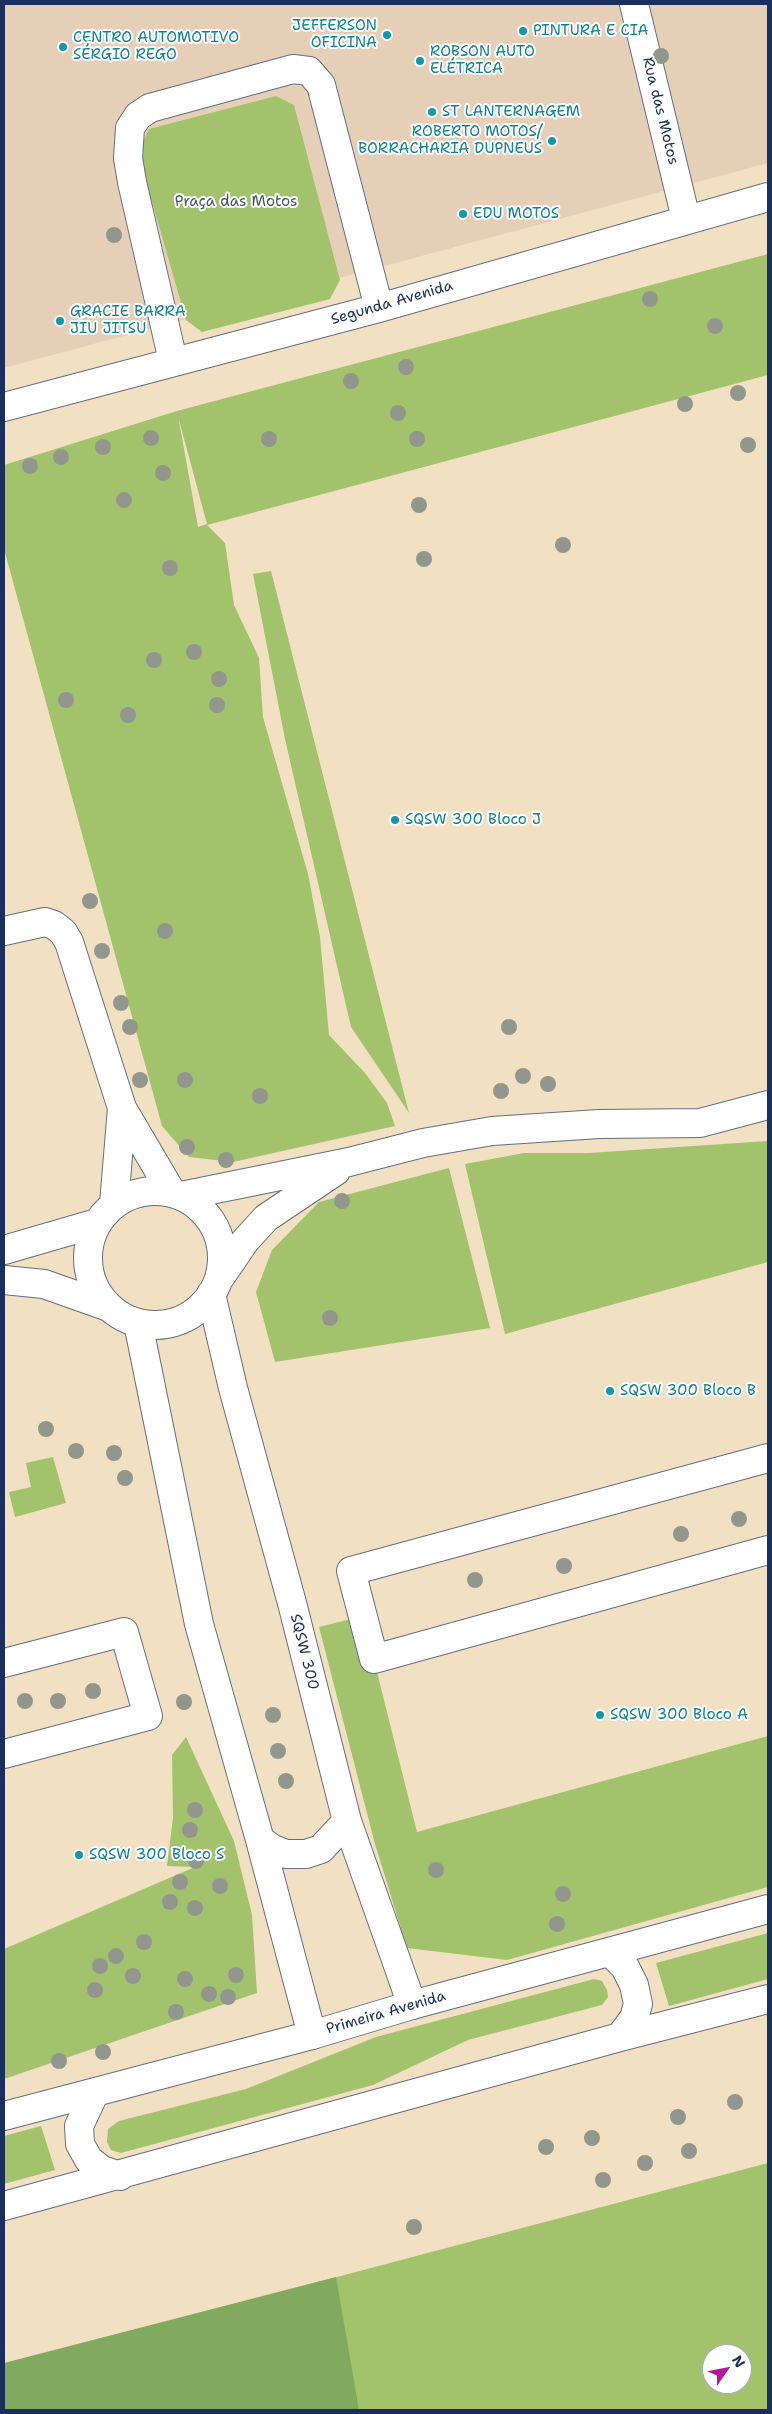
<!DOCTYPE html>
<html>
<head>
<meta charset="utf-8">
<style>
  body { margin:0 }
  #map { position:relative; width:772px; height:2414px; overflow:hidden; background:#f1e0c1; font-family:"Shantell Sans",sans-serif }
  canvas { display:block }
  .frame { position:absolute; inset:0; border:5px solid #1b2f5e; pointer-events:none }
  .north { position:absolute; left:702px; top:2344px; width:50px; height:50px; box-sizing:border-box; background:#fff; border:1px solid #a4acbf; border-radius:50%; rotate:57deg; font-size:14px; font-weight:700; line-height:20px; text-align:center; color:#1b2f5e }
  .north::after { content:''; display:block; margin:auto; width:18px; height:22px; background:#b5179e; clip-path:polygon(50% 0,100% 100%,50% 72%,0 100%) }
</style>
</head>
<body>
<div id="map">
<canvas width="772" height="2414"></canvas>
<div class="frame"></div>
<div class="north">N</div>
</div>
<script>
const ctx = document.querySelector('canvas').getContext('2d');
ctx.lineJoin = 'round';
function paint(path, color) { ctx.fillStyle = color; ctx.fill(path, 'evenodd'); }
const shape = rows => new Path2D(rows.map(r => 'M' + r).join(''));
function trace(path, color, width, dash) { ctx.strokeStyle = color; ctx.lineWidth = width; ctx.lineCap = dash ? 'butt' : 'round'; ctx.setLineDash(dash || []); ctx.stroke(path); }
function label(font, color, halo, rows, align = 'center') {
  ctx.font = font + ' "Shantell Sans",sans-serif'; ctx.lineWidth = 4; ctx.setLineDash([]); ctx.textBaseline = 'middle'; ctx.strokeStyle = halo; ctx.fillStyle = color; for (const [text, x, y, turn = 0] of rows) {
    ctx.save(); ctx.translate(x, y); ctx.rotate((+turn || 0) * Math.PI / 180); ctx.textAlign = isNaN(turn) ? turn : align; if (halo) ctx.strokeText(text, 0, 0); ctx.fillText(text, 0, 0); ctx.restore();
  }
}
const built = shape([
  [4,4,768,4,768,163,4,368]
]);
const green = shape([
  [276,96,294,105,340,280,330,299,202,332,186,320,138,153,149,129],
  [768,254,768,375,207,525,225,543,234,605,259,658,263,717,308,874,320,937,329,1035,365,1073,387,1103,395,1126,233,1162,189,1157,162,1126,4,549,4,465,177,411],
  [179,420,207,524,198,527,179,421],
  [271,571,395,1058,409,1113,351,1027,285,739,253,574],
  [768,1141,768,1262,505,1334,465,1164,524,1153,589,1153],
  [449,1168,490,1328,275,1362,256,1292,272,1250,319,1202],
  [53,1457,66,1503,15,1517,9,1492,31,1487,26,1463],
  [363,1616,417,1832,768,1736,768,1887,507,1960,407,1948,375,1844,319,1627],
  [186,1737,234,1841,252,1915,257,1993,4,2079,4,1949,195,1867,167,1866,173,1818,172,1755],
  [768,1933,768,1979,669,2006,656,1963],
  [594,1979,602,1981,607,1990,608,1997,602,2005,468,2040,373,2085,121,2153,111,2150,107,2142,108,2129,119,2121,246,2089,376,2037],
  [41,2126,55,2170,4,2184,4,2136],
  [768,2163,768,2410,4,2410,4,2365],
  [712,2354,742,2354,742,2384,712,2384]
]);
const forest = shape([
  [336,2277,359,2410,4,2410,4,2363]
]);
const minor = shape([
  [634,4,686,219],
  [173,361,132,182,128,158,130,128,138,116,150,108,293,69,309,71,321,85,379,308],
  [4,407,379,308,768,197],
  [4,931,45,922,54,925,63,932,69,942,122,1108,172,1193],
  '88 1258a67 67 0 1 1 134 0a67 67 0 1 1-134 0Z',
  [181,1196,349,1162,423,1143,492,1131,599,1124,700,1123,768,1105],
  [114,1204,122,1108],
  [4,1250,97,1223],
  [219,1279,245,1241,266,1218,336,1171],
  [4,1280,44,1284,109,1307],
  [211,1294,233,1388,292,1603,347,1821,412,2005],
  [138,1323,199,1624,260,1840,312,2035],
  [768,1458,351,1571,374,1659,768,1550],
  [4,1663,124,1632,148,1716,4,1754],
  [260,1840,273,1849,286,1854,306,1854,321,1849,347,1821]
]);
const major = shape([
  [610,1952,625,1967,634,1985,638,2004,634,2018,620,2037],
  [94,2094,79,2126,80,2144,89,2160,102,2170,120,2176],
  [4,2116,312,2035,412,2005,768,1909],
  [4,2206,620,2037,768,1999]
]);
const trees = [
  [661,56],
  [114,235],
  [650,299],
  [715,326],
  [406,367],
  [351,381],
  [738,393],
  [685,404],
  [398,413],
  [151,438],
  [269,439],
  [417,439],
  [748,445],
  [103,447],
  [61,457],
  [30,466],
  [163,473],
  [124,500],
  [419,505],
  [563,545],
  [424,559],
  [170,568],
  [194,652],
  [154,660],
  [219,679],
  [66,700],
  [217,705],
  [128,715],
  [90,901],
  [165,931],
  [102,951],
  [121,1003],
  [130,1027],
  [509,1027],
  [523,1076],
  [140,1080],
  [185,1080],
  [548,1084],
  [501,1091],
  [260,1096],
  [187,1147],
  [226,1160],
  [342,1201],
  [330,1318],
  [46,1429],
  [76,1451],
  [114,1453],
  [125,1478],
  [739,1519],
  [681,1534],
  [564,1566],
  [475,1580],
  [93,1691],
  [25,1701],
  [58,1701],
  [184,1702],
  [273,1715],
  [278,1751],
  [286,1781],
  [195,1810],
  [190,1830],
  [196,1861],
  [436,1870],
  [180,1882],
  [220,1886],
  [563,1894],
  [170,1902],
  [195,1908],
  [557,1924],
  [144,1942],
  [116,1956],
  [100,1966],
  [236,1975],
  [133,1976],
  [185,1979],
  [95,1990],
  [209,1994],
  [228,1997],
  [176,2012],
  [103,2052],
  [59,2061],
  [735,2102],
  [678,2117],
  [592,2138],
  [546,2147],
  [689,2151],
  [645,2163],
  [603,2180],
  [414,2227]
];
const markers = [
  [523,31,5,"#0f9aa8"],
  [387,35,5,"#0f9aa8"],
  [63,47,5,"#0f9aa8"],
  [420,61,5,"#0f9aa8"],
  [432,112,5,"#0f9aa8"],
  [552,141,5,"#0f9aa8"],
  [463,214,5,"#0f9aa8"],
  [60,321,5,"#0f9aa8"],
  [395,820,5,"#0f9aa8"],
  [610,1391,5,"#0f9aa8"],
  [600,1715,5,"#0f9aa8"],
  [79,1855,5,"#0f9aa8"]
];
const cultureNames = [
  ["JEFFERSON",377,26,"right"],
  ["OFICINA",377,43,"right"],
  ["PINTURA E CIA",533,31],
  ["CENTRO AUTOMOTIVO",73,38],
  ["SÉRGIO REGO",73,55],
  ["ROBSON AUTO",430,52],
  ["ELÉTRICA",430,69],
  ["ST LANTERNAGEM",442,112],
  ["ROBERTO MOTOS/",542,132,"right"],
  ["BORRACHARIA DUPNEUS",542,149,"right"],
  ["EDU MOTOS",473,214],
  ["GRACIE BARRA",70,312],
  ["JIU JITSU",70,329],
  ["SQSW 300 Bloco J",405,820],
  ["SQSW 300 Bloco B",620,1391],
  ["SQSW 300 Bloco A",610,1715],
  ["SQSW 300 Bloco S",89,1855]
];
const streetNames = [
  ["Rua das Motos",660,111,76],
  ["Segunda Avenida",392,303,-16],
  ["SQSW 300",304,1652,76],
  ["Primeira Avenida",386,2013,-16]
];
const parkNames = [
  ["Praça das Motos",236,202]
];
paint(built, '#e5d0b7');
paint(green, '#a2c36c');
paint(forest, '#81a960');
trace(minor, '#666d81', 30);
trace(major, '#666d81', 30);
trace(minor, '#fff', 28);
trace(major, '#fff', 28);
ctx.fillStyle = '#92978d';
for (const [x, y] of trees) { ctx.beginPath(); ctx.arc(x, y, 8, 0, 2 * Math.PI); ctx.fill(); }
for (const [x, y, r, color] of markers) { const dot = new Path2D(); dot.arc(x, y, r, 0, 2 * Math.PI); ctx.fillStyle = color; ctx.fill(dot); trace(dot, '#fff', 2); }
label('15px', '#0d838f', '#fff', cultureNames, 'left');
label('15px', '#1b2f5e', '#fff', streetNames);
label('15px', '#445b62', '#fff', parkNames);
</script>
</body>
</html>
